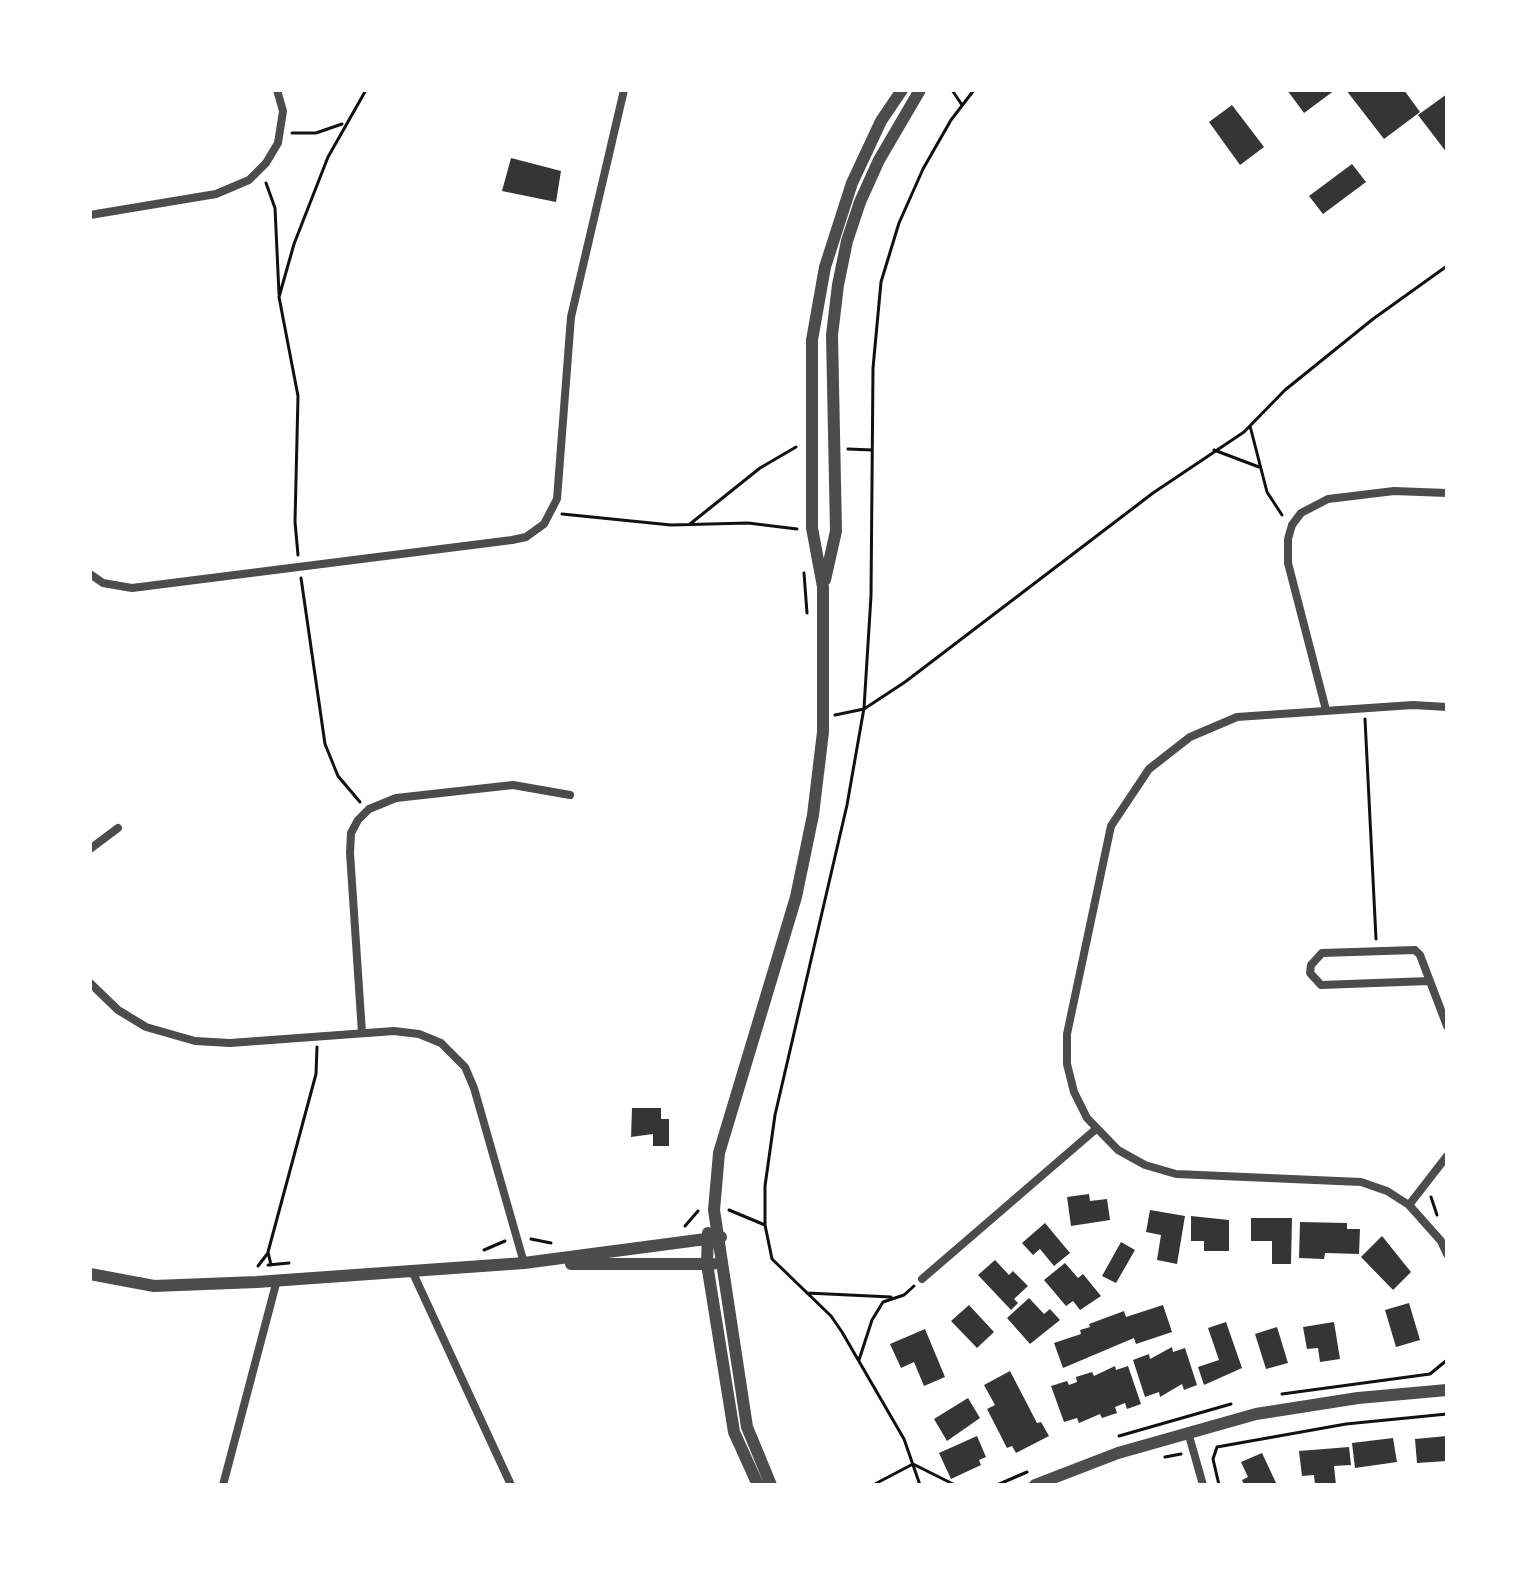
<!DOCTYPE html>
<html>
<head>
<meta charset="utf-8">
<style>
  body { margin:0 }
  #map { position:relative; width:1537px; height:1575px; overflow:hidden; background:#fff; font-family:"Archivo Narrow",sans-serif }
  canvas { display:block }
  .frame { position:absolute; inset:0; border:92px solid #fff; pointer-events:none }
</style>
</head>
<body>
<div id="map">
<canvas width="1537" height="1575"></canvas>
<div class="frame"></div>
</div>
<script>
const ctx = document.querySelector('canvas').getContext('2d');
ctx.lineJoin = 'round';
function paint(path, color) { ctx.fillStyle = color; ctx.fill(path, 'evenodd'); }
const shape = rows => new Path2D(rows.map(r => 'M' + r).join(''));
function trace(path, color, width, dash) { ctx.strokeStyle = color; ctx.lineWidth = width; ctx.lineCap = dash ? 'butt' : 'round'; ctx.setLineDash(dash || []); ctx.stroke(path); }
const building = shape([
  [1287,90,1335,90,1304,113],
  [1346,90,1404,90,1420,112,1384,139],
  [1447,94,1447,153,1418,115],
  [1232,105,1264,147,1240,165,1209,122],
  [511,158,561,171,556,202,502,191],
  [1352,164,1366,182,1323,214,1309,196],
  [632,1108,661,1108,661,1119,669,1119,669,1146,653,1146,653,1134,631,1137],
  [1089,1194,1090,1201,1107,1199,1110,1220,1071,1226,1067,1197],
  [1150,1210,1185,1216,1177,1264,1157,1260,1161,1235,1146,1232],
  [1191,1216,1229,1220,1229,1251,1204,1251,1204,1241,1191,1241],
  [1251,1218,1292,1218,1291,1264,1272,1264,1272,1241,1251,1241],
  [1300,1222,1347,1223,1347,1229,1360,1229,1359,1254,1325,1253,1324,1259,1299,1258],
  [1045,1223,1070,1253,1054,1266,1040,1249,1033,1255,1022,1243],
  [1382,1236,1411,1272,1393,1290,1361,1257],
  [1121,1242,1135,1250,1116,1283,1102,1276],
  [995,1260,1009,1275,1013,1271,1028,1286,1014,1299,1018,1303,1011,1310,978,1275],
  [1065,1263,1078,1278,1083,1274,1101,1296,1080,1310,1073,1301,1066,1306,1044,1280],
  [1029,1298,1044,1314,1050,1309,1060,1320,1030,1344,1007,1318],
  [1409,1303,1420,1340,1396,1347,1385,1310],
  [969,1305,994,1332,977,1348,951,1321],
  [1163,1305,1172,1332,1136,1344,1134,1338,1063,1368,1054,1343,1081,1334,1080,1330,1090,1327,1089,1324,1124,1311,1126,1317],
  [1226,1322,1242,1368,1204,1385,1198,1367,1219,1360,1208,1328],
  [1334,1322,1340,1359,1320,1362,1318,1348,1307,1349,1303,1327],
  [1277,1327,1288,1363,1266,1369,1255,1334],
  [925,1329,945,1377,924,1386,914,1362,901,1368,890,1344],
  [1172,1347,1173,1352,1185,1348,1197,1385,1184,1390,1182,1384,1160,1397,1159,1392,1145,1397,1133,1360,1149,1354,1150,1359],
  [1115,1366,1116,1370,1128,1366,1141,1404,1127,1409,1125,1403,1115,1407,1117,1413,1102,1418,1100,1414,1079,1423,1077,1418,1064,1422,1051,1386,1067,1381,1069,1385,1077,1382,1076,1377,1092,1372,1094,1376],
  [1010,1371,1037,1423,1041,1422,1049,1436,1016,1453,1012,1446,1007,1448,987,1409,995,1405,984,1385],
  [968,1398,980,1418,947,1441,934,1419],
  [977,1436,986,1457,979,1460,981,1465,951,1479,939,1453],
  [1447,1436,1447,1461,1417,1463,1415,1439],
  [1393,1438,1397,1462,1355,1468,1352,1443],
  [1349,1447,1351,1465,1334,1466,1336,1485,1315,1485,1314,1475,1302,1476,1299,1451],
  [1262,1453,1277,1485,1244,1485,1242,1480,1248,1477,1241,1462]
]);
const path = shape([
  [952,90,962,105],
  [292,133,316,133,342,124],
  [266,183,275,208,279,294],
  [1250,426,1267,492,1282,515],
  [848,449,872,450],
  [1214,450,1259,467],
  [562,514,671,525,748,523,797,529],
  [690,524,760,468,796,447],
  [298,555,295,522,298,396,279,297,294,244,328,157,366,90],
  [804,573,807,613],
  [301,578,325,744,338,776,360,802],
  [835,715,864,709,905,682,1153,493,1244,432,1285,390,1373,319,1447,266],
  [1365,719,1376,939],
  [1431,1197,1437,1215],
  [729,1210,765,1225],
  [685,1226,698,1211],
  [531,1239,551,1243],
  [484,1250,505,1241],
  [268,1265,289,1263],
  [271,1265,268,1252,316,1074,317,1047],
  [258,1266,268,1253],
  [807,1293,891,1297],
  [859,1360,872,1320,883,1302,904,1295,914,1286],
  [1282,1394,1430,1374,1447,1360],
  [1119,1436,1231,1404],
  [1165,1457,1181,1454],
  [873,1485,913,1464,955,1485],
  [920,1485,904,1439,842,1332,831,1316,772,1259,765,1225,765,1186,775,1115,847,805,864,708,871,596,873,368,881,282,899,223,923,169,951,120,974,90],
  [997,1485,1027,1472],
  [1219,1485,1213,1459,1217,1447,1346,1424,1447,1414]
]);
const minor = shape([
  [90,215,216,194,249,180,266,163,278,143,283,111,277,90],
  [90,574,103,583,132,588,512,540,526,537,544,524,557,499,571,317,624,90],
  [1447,707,1413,705,1237,717,1190,737,1149,769,1111,826,1067,1034,1067,1064,1074,1092,1087,1118,1118,1150,1145,1165,1176,1174,1361,1182,1387,1191,1409,1205,1441,1241,1447,1254],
  [1326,710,1288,563,1288,539,1292,525,1301,513,1328,499,1394,491,1447,493],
  [90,849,118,828],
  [1429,981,1321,985,1310,973,1311,965,1322,953,1415,950,1420,955,1447,1026],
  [90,983,118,1010,146,1027,195,1041,230,1043,394,1031,419,1034,441,1043,465,1067,474,1088,524,1263],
  [362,1033,350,853,351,833,358,820,369,809,396,798,513,785,570,795],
  [1409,1205,1447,1156],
  [412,1271,511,1485],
  [922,1279,1096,1129],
  [1188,1432,1203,1485],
  [223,1485,277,1280]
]);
const tertiary = shape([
  [825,580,836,531,832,335,838,285,847,241,860,202,879,160,920,90],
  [708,1233,707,1264,734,1432,758,1485],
  [571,1264,713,1264],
  [90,1274,154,1286,257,1282,524,1263,721,1237],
  [771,1485,747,1427,714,1210,719,1153,796,897,813,815,823,732,823,587,812,528,812,340,825,267,852,183,881,121,902,90],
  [1035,1485,1118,1453,1256,1414,1358,1398,1447,1390]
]);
paint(building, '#353535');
trace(path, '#111', 3);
trace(minor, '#4c4c4c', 8);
trace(tertiary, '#4c4c4c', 12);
</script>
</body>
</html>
